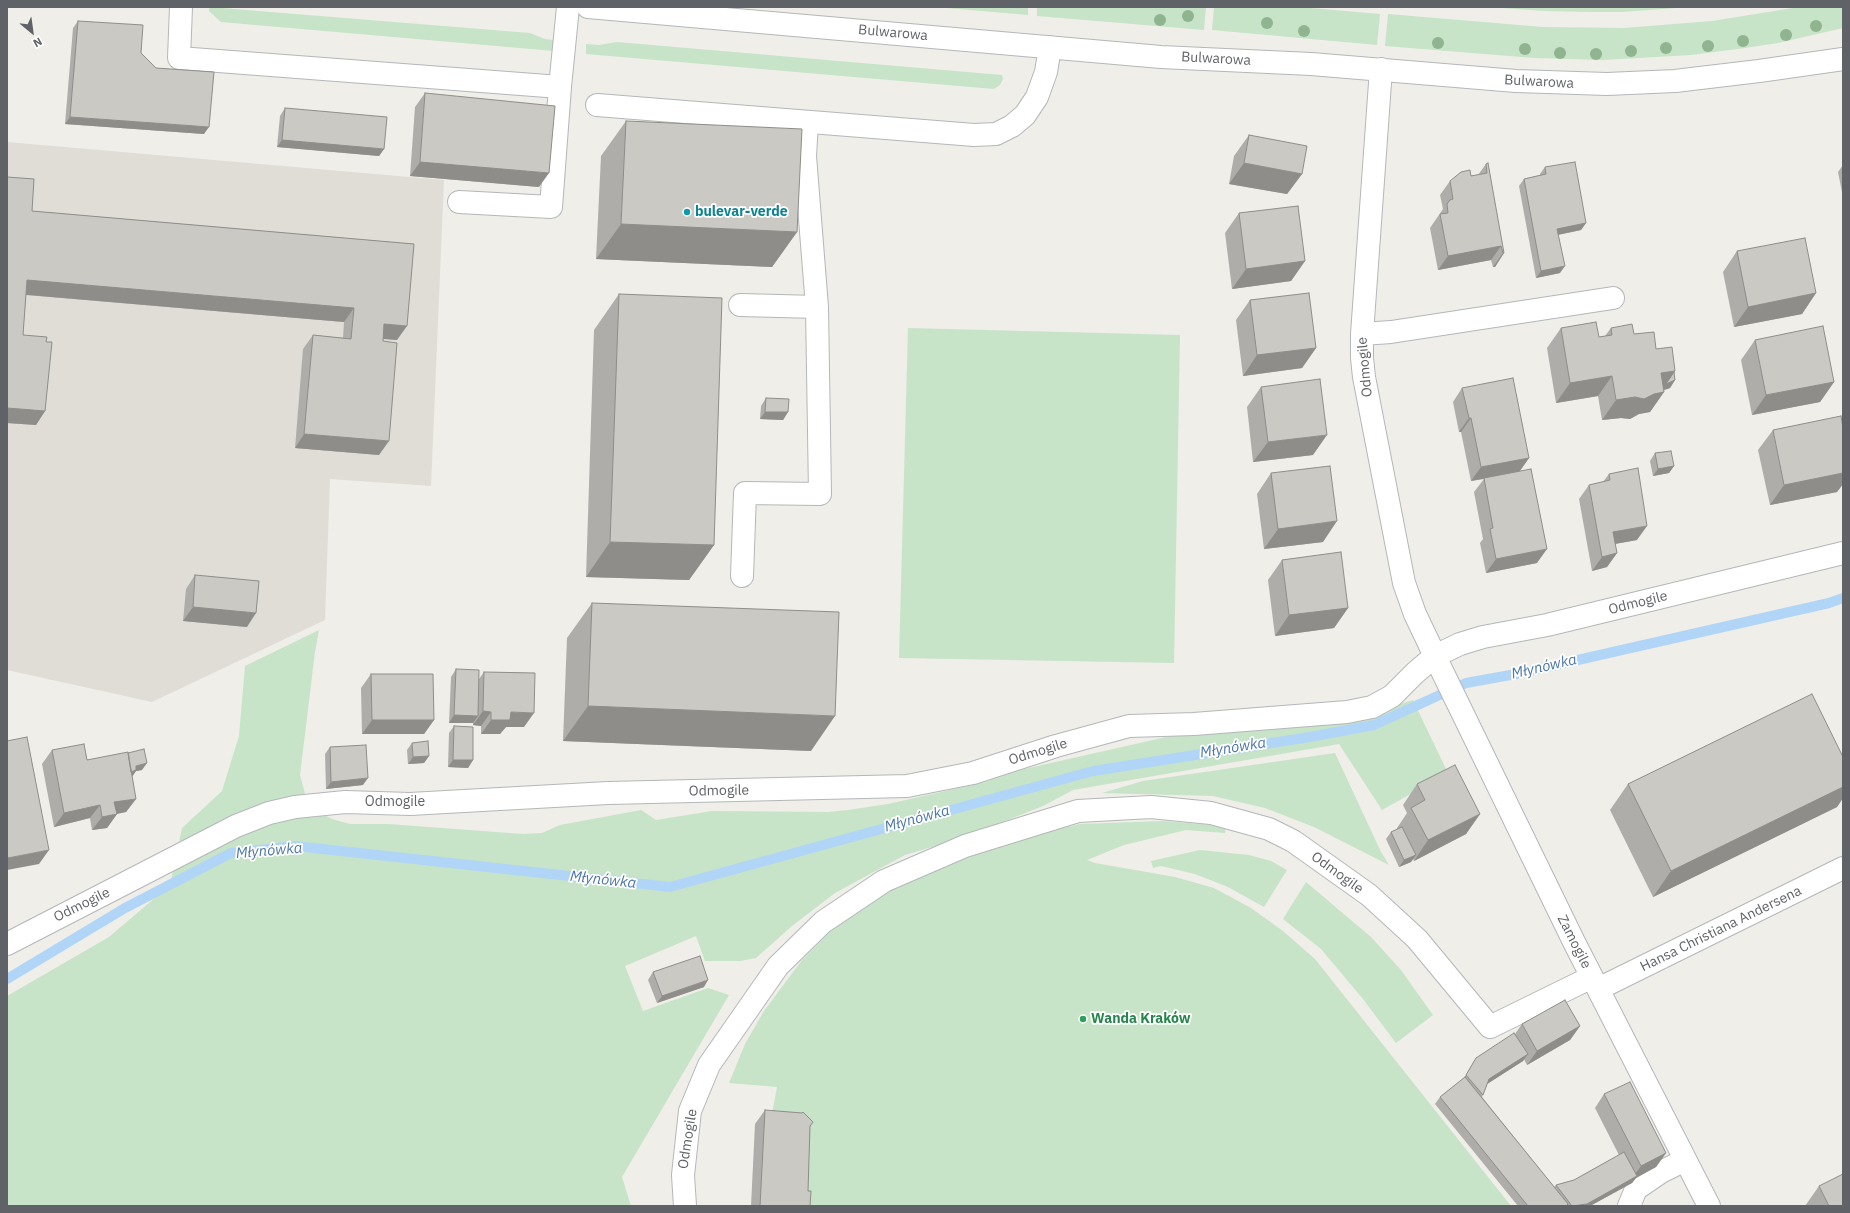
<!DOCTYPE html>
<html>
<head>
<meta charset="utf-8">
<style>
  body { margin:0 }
  #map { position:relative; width:1850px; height:1213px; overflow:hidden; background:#efeee8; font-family:"IBM Plex Sans",sans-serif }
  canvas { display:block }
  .frame { position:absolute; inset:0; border:8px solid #5f6266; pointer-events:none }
  .north { position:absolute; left:12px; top:12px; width:40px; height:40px; -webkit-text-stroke:3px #fff; paint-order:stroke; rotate:151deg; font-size:11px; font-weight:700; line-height:16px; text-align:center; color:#5f6266 }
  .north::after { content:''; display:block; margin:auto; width:14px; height:18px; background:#5f6266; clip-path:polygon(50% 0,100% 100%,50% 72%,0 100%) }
</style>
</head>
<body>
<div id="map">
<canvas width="1850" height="1213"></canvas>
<div class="frame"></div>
<div class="north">N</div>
</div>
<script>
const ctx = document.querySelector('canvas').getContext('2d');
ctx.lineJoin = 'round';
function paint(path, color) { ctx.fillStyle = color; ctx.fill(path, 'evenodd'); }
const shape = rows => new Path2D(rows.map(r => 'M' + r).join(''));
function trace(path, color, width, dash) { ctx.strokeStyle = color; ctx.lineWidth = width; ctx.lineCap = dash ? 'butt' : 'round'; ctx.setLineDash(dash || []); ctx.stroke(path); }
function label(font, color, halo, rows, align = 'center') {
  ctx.font = font + ' "IBM Plex Sans",sans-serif'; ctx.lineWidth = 3.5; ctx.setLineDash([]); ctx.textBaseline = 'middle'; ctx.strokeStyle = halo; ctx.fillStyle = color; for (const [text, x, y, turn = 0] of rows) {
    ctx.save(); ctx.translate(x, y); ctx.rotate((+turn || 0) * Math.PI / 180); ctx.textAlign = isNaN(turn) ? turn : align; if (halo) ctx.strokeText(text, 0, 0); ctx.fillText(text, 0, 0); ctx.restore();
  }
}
const education = shape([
  [7,142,444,180,431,486,330,479,325,620,152,702,7,670]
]);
const green = shape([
  [209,7,530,33,545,39,553,40,554,51,221,22,209,11],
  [935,7,1028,7,1028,15],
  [1037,7,1206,7,1204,30,1037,16],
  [1214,7,1299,7,1380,14,1377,45,1212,30],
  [1489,7,1689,7,1623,12,1589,12,1544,11],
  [1799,7,1843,7,1843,28,1778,43,1745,48,1691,55,1603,60,1534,58,1385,46,1388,14,1543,27,1624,28,1712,21],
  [617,42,1002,75,1003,79,1000,85,994,89,586,54,586,44,599,45],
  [908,328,1180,335,1174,663,899,658],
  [319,630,315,652,300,775,305,794,316,810,332,819,350,824,388,824,523,834,542,833,560,825,641,810,656,820,712,811,828,812,848,810,888,804,985,782,1020,770,1215,726,1348,719,1413,700,1446,769,1441,777,1382,810,1339,744,1073,790,1043,806,962,838,905,855,835,893,792,926,756,958,740,961,705,961,696,936,625,966,643,1011,708,988,729,995,622,1177,631,1206,7,1206,7,996,109,937,170,885,182,828,222,791,239,736,245,666],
  [1335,753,1381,852,1389,865,1314,827,1265,808,1213,796,1102,793,1143,781],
  [1163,821,1226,826,1225,833,1186,830,1124,845,1087,860,1095,863,1175,877,1214,888,1251,908,1283,931,1315,959,1511,1206,805,1206,771,1119,777,1087,729,1083,745,1044,764,1011,802,960,847,915,894,885,934,866,1039,833,1080,824],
  [1200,850,1249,855,1271,861,1287,870,1264,907,1228,887,1195,874,1161,866,1153,868,1151,861],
  [1306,882,1371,937,1401,970,1433,1015,1396,1043,1363,999,1321,949,1283,919]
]);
const stream = shape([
  [7,979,125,908,231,853,295,846,670,887,1093,771,1310,737,1374,725,1466,683,1516,674,1829,603,1843,598]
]);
const minor = shape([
  [181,7,179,58,560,87,551,207,459,202],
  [588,7,1161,57,1311,64,1516,81,1607,84,1675,81,1759,71,1843,59],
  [1381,69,1362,334,1362,358,1364,377,1404,583,1415,614,1444,675,1574,942,1709,1206],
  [560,87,568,7],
  [597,105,974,135,996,134,1012,126,1025,115,1037,97,1046,72,1050,47],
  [740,305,817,307],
  [1362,334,1391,332,1613,298],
  [742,576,745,493,820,494,817,307,805,156,807,122],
  [7,944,236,826,269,813,295,807,345,802,410,804,608,793,907,786,973,773,1056,746,1129,726,1194,724,1347,712,1372,707,1392,696,1415,673,1435,656,1460,644,1483,637,1547,625,1843,553],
  [1598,989,1843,868],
  [685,1206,683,1175,690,1111,709,1065,778,966,823,922,884,881,965,846,1078,811,1151,807,1211,813,1269,829,1293,841,1369,895,1417,939,1490,1027,1592,977],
  [1629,1206,1636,1189,1661,1172,1685,1160]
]);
const trees = [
  [1188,16],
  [1160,20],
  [1267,23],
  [1816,26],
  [1304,31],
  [1786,35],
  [1743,41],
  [1438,43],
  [1708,46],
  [1666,48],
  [1525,49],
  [1631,51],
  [1560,53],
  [1596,54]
];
const wall = shape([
  [78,21,141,53,204,134,65,124,73,28],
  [425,93,539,187,410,176,415,107],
  [285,108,384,149,379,156,277,147,280,116],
  [626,121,797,232,772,267,596,259,601,156],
  [1249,135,1302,174,1287,194,1229,184,1234,156],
  [1486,164,1504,253,1495,267,1493,267,1491,260,1438,270,1430,228,1443,209,1440,195,1450,181,1478,175],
  [1843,165,1843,197,1838,172],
  [1545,167,1586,223,1581,230,1558,235,1560,273,1536,278,1519,186,1524,179,1540,175,1540,174],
  [7,177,32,211,414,244,397,340,383,339,379,455,295,448,303,349,313,335,343,338,344,322,26,295,23,335,45,411,36,425,7,423],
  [1239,213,1305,261,1291,281,1232,289,1225,233],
  [1737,251,1816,293,1802,314,1734,327,1723,272],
  [619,294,714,545,689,580,586,577,594,330],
  [1250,300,1316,348,1302,368,1243,376,1236,320],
  [1561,328,1599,337,1605,336,1611,328,1634,334,1656,349,1674,372,1675,380,1670,388,1664,390,1664,392,1650,412,1639,414,1630,419,1621,418,1602,420,1598,396,1556,403,1547,348],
  [1755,340,1834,382,1820,402,1752,415,1741,360],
  [1261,387,1313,455,1253,462,1247,407],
  [1462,388,1529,458,1520,471,1537,563,1486,573,1480,543,1483,539,1474,492,1484,479,1471,481,1461,432,1459,432,1453,402],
  [766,398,788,412,783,420,760,419,761,406],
  [1843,428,1843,484,1837,492,1770,505,1758,450,1773,430],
  [1655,453,1674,466,1669,473,1653,476,1650,461],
  [1271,473,1323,542,1264,549,1257,494],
  [1609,474,1637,540,1615,544,1617,553,1607,567,1592,571,1579,499,1589,485,1603,482],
  [1282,560,1348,608,1334,628,1275,636,1268,580],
  [195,575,247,627,183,621,186,589],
  [592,603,811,751,563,741,567,638],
  [456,669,479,679,484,672,524,727,506,727,500,734,481,734,481,726,473,725,473,723,449,723,451,677],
  [371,674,434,720,424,734,362,734,361,688],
  [454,726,473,760,468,768,448,767,449,733],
  [412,743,429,756,424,763,408,764,407,750],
  [330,747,363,785,326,789,325,754],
  [52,750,87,760,142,770,136,771,132,777,136,799,126,812,117,814,107,828,92,830,90,818,54,827,42,764],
  [1843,757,1843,798,1837,807,1653,897,1610,810,1628,784],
  [1417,784,1480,814,1466,834,1414,861,1413,859,1411,862,1399,867,1386,839,1391,832,1397,829,1397,828,1407,813,1403,805],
  [653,972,704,987,657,1003,648,980],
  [1522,1024,1580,1026,1570,1040,1527,1065,1524,1059,1523,1061,1487,1084,1483,1095,1482,1097,1554,1187,1556,1185,1574,1180,1619,1155,1595,1108,1604,1094,1666,1153,1656,1167,1636,1178,1632,1183,1590,1206,1518,1206,1435,1104,1440,1097,1464,1078,1476,1058,1515,1034],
  [765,1110,813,1122,810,1127,808,1191,810,1206,751,1206,755,1124],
  [1819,1186,1843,1206,1805,1206]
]);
const shadedWall = shape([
  [70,117,209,127,204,134,65,124],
  [282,140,384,149,379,156,277,147],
  [420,162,549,173,539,187,410,176],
  [1244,163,1302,174,1287,194,1229,184],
  [1586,223,1581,230,1552,236,1557,229],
  [621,224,797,232,772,267,596,259],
  [1501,246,1491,260,1438,270,1448,256],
  [1503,253,1504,253,1495,267,1493,267],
  [1305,261,1291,281,1232,289,1246,269],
  [1565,266,1560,273,1536,278,1541,271],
  [27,280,354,308,344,322,17,294],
  [1816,293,1802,314,1734,327,1748,307],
  [384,324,407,326,397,340,374,338],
  [1316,348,1302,368,1243,376,1257,355],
  [1675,371,1666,384,1675,380,1670,388,1661,391,1661,373],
  [1612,376,1598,396,1556,403,1570,383],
  [1834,382,1820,402,1752,415,1766,395],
  [1664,392,1650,412,1639,414,1630,419,1621,418,1602,420,1616,400],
  [7,408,45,411,36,425,7,423],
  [765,412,788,412,783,420,760,419],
  [1469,418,1471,418,1461,432,1459,432],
  [304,434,389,441,379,455,295,448],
  [1327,435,1313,455,1253,462,1268,442],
  [1529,458,1519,472,1471,481,1481,467],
  [1674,466,1669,473,1653,476,1658,469],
  [1843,473,1843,484,1837,492,1770,505,1784,485],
  [1337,521,1323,542,1264,549,1278,529],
  [1647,526,1637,540,1603,546,1613,532],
  [610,542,714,545,689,580,586,577],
  [1547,549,1537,563,1486,573,1496,559],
  [1617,553,1607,567,1592,571,1602,557],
  [193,607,256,613,247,627,183,621],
  [1348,608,1334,628,1275,636,1289,615],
  [588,706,835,716,811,751,563,741],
  [483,711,491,712,481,726,473,725],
  [511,712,534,713,524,727,506,727,500,734,481,734,491,720],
  [454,715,478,716,473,723,449,723],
  [372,720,434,720,424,734,362,734],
  [429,756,424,763,408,764,413,757],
  [453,760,473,760,468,768,448,767],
  [147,763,142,770,136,771,131,778,121,780,136,766],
  [368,778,363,785,326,789,331,782],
  [1843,787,1843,798,1837,807,1653,897,1671,871],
  [136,799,126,812,105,816,114,802],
  [100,805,90,818,54,827,64,813],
  [117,814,107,828,92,830,102,817],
  [1480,814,1466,834,1414,861,1428,840],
  [49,850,39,864,7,870,7,859,8,858],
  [1416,855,1411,862,1399,867,1404,860],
  [708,980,704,987,657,1003,662,996],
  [1580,1026,1570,1040,1527,1065,1537,1051],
  [1528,1054,1523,1061,1484,1086,1489,1079],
  [1666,1153,1656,1167,1636,1178,1632,1183,1590,1206,1572,1206,1632,1178,1641,1166]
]);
const building = shape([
  [78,21,143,25,141,53,156,68,214,72,209,127,70,117,78,21],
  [425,93,555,106,549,173,420,162,425,93],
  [285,108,387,117,384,149,282,140,285,108],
  [626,121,802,129,797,232,621,224,626,121],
  [1249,135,1307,146,1302,174,1244,163,1249,135],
  [1575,162,1586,223,1557,229,1565,266,1541,271,1524,179,1546,174,1545,167,1575,162],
  [1488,163,1504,253,1503,253,1501,246,1448,256,1440,214,1448,213,1447,204,1450,200,1453,199,1450,181,1461,172,1470,170,1471,176,1487,173,1486,164,1488,163],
  [7,177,34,179,32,211,414,244,407,326,384,324,383,341,397,343,389,441,304,434,313,335,351,339,354,308,27,280,23,335,47,337,46,342,52,342,45,411,7,408,7,177],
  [1298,206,1305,261,1246,269,1239,213,1298,206],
  [1805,238,1816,293,1748,307,1737,251,1805,238],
  [1309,293,1316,348,1257,355,1250,300,1309,293],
  [619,294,722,298,714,545,610,542,619,294],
  [1596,322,1599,337,1612,335,1611,328,1632,324,1634,334,1654,332,1656,349,1672,347,1675,371,1661,373,1664,392,1654,394,1644,399,1635,397,1616,400,1612,376,1570,383,1561,328,1596,322],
  [1823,326,1834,382,1766,395,1755,340,1823,326],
  [1674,372,1675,380,1666,384,1674,372],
  [1513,378,1529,458,1481,467,1471,418,1469,418,1462,388,1513,378],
  [1320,379,1327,435,1268,442,1261,387,1320,379],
  [766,398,789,399,788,412,765,412,766,398],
  [1841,416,1843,428,1843,473,1784,485,1773,430,1841,416],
  [1671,451,1674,466,1658,469,1655,453,1671,451],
  [1330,466,1337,521,1278,529,1271,473,1330,466],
  [1638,468,1647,526,1613,532,1617,553,1602,557,1589,485,1610,480,1609,474,1638,468],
  [1531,469,1547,549,1496,559,1490,529,1493,528,1484,478,1531,469],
  [1341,552,1348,608,1289,615,1282,560,1341,552],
  [195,575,259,581,256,613,193,607,195,575],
  [592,603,839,612,835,716,588,706,592,603],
  [456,669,479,670,478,716,454,715,456,669],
  [484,672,535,673,534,713,511,712,510,720,491,720,491,712,483,711,483,709,484,672],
  [371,674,433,674,434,720,372,720,371,674],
  [1812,694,1843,757,1843,787,1671,871,1628,784,1812,694],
  [454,726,473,727,473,760,453,760,454,726],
  [27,737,49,850,8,858,7,854,7,741,27,737],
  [428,741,429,756,413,757,412,743,428,741],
  [84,744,87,760,128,752,136,799,114,802,117,814,102,817,100,805,64,813,52,750,84,744],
  [366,745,368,778,331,782,330,747,366,745],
  [144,749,147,763,136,766,136,770,131,772,128,753,144,749],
  [1455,765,1480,814,1428,840,1411,808,1425,800,1417,784,1455,765],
  [1402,827,1416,855,1404,860,1391,832,1402,827],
  [700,956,708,980,662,996,653,972,700,956],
  [1565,1000,1580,1026,1537,1051,1522,1024,1565,1000],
  [1514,1033,1528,1054,1489,1079,1483,1095,1466,1075,1476,1058,1514,1033],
  [1465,1077,1568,1204,1566,1206,1528,1206,1440,1097,1465,1077],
  [1630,1082,1666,1153,1641,1166,1604,1094,1630,1082],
  [765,1110,802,1113,803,1112,813,1122,810,1126,808,1191,811,1191,810,1206,760,1206,765,1110],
  [1624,1152,1637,1176,1587,1204,1572,1206,1556,1185,1574,1180,1624,1152],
  [1843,1174,1843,1206,1829,1206,1819,1186,1843,1174]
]);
const markers = [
  [687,212,4,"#0f9aa8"],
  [1083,1019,4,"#2e9e5b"]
];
const streetNames = [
  ["Bulwarowa",893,33,5],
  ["Bulwarowa",1216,59,3],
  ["Bulwarowa",1539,82,3],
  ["Odmogile",1365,367,-95],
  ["Odmogile",1638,603,-14],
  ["Odmogile",1038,752,-17],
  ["Odmogile",719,791,-1],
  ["Odmogile",395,802],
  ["Odmogile",1337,873,36],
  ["Odmogile",82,905,-26],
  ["Hansa Christiana Andersena",1721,929,-26],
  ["Zamogile",1574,942,63],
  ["Odmogile",688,1139,-81]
];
const cultureNames = [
  ["bulevar-verde",695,212]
];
const leisureNames = [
  ["Wanda Kraków",1091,1019]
];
const waterNames = [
  ["Młynówka",1544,667,-13],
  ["Młynówka",1233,748,-9],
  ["Młynówka",917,819,-15],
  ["Młynówka",269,851,-5],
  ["Młynówka",603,880,6]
];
paint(education, '#dfddd6');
paint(green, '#c7e4c8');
trace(stream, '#b1d5f6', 10);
trace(minor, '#b4b7ba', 24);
trace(minor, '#fff', 22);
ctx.fillStyle = '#8fb48f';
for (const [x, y] of trees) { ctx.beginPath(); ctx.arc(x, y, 6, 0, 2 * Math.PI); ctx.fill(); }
paint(wall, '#afada9');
paint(shadedWall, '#8e8d89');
paint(building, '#cbc9c4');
trace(building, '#8e8d89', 1);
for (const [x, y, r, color] of markers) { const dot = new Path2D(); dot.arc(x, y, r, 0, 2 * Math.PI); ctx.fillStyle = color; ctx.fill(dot); trace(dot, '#fff', 1.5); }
label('14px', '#5f6266', '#fff', streetNames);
label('bold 14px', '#0d838f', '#fff', cultureNames, 'left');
label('bold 14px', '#27864d', '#fff', leisureNames, 'left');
label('italic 15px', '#4e77a7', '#fff', waterNames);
</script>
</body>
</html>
